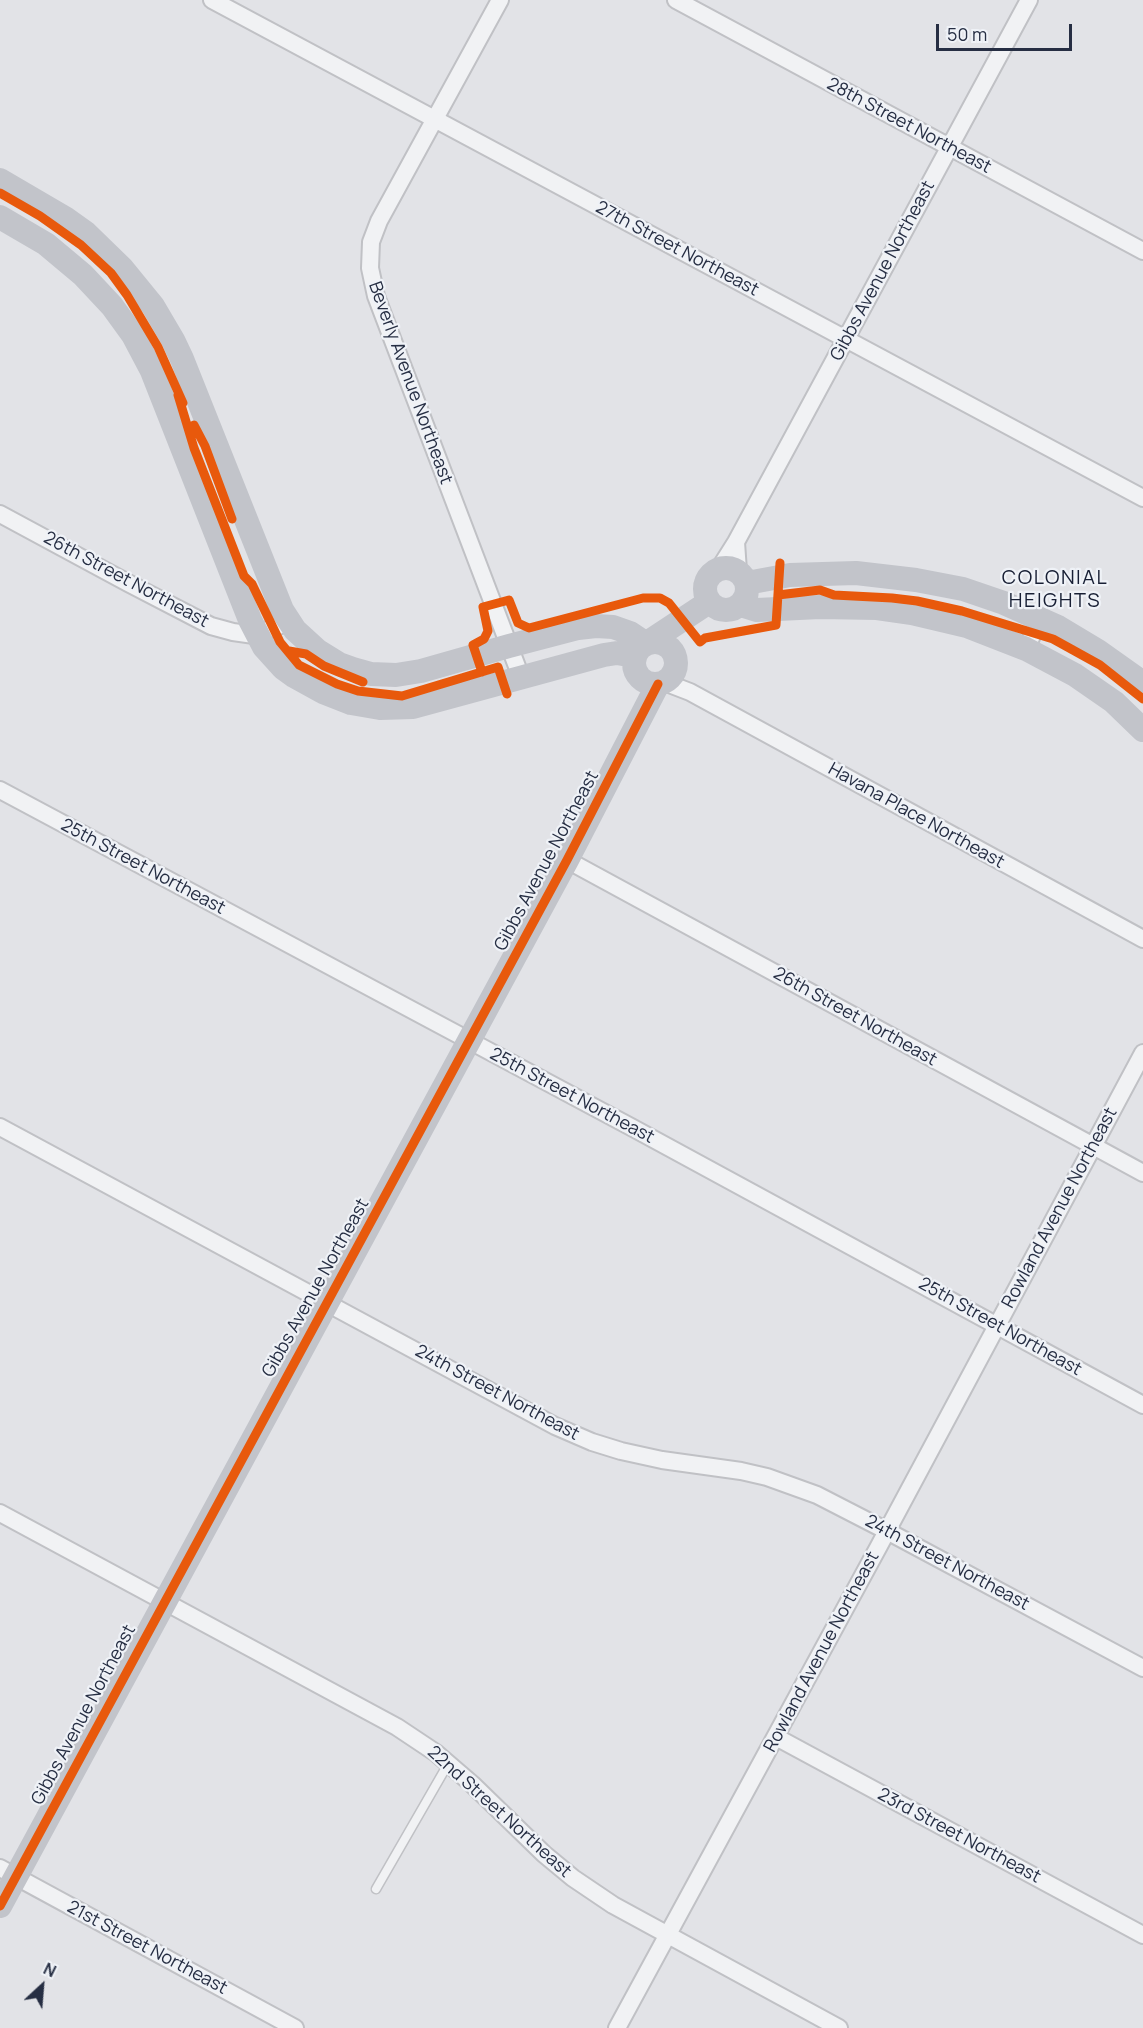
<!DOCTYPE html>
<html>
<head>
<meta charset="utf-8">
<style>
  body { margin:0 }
  #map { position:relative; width:1143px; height:2028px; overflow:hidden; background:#e2e3e7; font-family:Manrope,sans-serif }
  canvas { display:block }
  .north { position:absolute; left:12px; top:1956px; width:60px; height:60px; -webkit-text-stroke:4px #eff2f7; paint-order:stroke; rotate:26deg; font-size:16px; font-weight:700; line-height:24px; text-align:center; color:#262e43 }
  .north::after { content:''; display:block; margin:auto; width:21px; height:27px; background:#262e43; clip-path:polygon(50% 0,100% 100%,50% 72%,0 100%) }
  .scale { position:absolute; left:936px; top:24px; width:136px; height:27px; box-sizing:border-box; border:3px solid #262e43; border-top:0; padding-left:8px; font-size:18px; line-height:21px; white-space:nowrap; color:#262e43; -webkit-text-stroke:4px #eff2f7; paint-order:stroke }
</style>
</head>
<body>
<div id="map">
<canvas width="1143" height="2028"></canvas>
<div class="north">N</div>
<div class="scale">50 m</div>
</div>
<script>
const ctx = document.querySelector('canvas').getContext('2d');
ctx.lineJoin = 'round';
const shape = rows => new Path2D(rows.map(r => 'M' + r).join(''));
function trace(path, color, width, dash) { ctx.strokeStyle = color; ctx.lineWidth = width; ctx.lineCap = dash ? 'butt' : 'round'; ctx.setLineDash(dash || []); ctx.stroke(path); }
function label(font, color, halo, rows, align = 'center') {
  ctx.font = font + ' Manrope,sans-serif'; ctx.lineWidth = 4.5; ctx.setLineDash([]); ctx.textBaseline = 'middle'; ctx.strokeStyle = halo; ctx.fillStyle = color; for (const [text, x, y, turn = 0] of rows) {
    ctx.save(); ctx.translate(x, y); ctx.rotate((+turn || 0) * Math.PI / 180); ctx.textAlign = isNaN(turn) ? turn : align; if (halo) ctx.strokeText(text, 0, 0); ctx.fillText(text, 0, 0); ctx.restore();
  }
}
const lane = shape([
  [376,1889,448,1764]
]);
const street = shape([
  [212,0,1143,498],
  [500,0,379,221,371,242,370,268,376,296,521,677],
  [676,0,1143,251],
  [0,514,128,583,211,626,233,632,254,635,289,622],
  [736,542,738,571],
  [719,569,736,542,1029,0],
  [1026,649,1040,618],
  [664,682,690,692,1143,939],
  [0,790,633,1128,1143,1405],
  [567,860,1143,1173],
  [0,1127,555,1426,592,1442,621,1451,662,1460,741,1471,767,1477,817,1495,887,1531,1143,1668],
  [0,1513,397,1727,436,1753,472,1784,544,1854,573,1878,613,1905,839,2028],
  [776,1737,1143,1935],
  [0,1868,295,2028],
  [617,2028,879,1546,1143,1053]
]);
const secondary = shape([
  [0,180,65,218,86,233,122,268,153,306,173,340,182,359,282,610,295,630,318,651,339,664,353,669,371,674,396,675,421,671,509,646,578,628,596,626,613,627,630,633,645,643],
  [0,217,46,244,83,275,112,306,133,335,152,371,250,620,264,647,283,668,294,676,323,692,351,703,380,708,413,707,604,655,617,653,634,656],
  '705 589a21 21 0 1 1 42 0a21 21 0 1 1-42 0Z',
  [747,583,790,575,856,573,916,580,963,589,1004,603,1058,627,1098,651,1143,683],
  [741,605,757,610,820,607,877,608,912,613,967,626,1026,649,1075,675,1114,702,1143,730],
  [650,641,709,602],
  '634 663a21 21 0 1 1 42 0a21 21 0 1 1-42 0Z',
  [0,1906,567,860,658,684]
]);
const cycleway = shape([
  [0,193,40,216,81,245,111,273,127,295,158,347,183,403],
  [178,395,194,448,244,576,252,584,280,642,299,665,337,684,358,691,402,696,498,667,507,694],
  [194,425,205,446,232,519],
  [778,595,820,590,834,595,892,598,917,601,962,611,1053,639,1100,665,1143,699],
  [289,651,306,654,324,666,363,682],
  [482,672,473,645,484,639,488,631,483,607,509,600,518,623,529,628,643,598,660,598,669,603,700,642,705,638,776,625,780,563],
  [0,1906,567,860,658,684]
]);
const streetNames = [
  ["28th Street Northeast",909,126,28],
  ["27th Street Northeast",677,249,28],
  ["Gibbs Avenue Northeast",883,271,-62],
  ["Beverly Avenue Northeast",410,383,70],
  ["26th Street Northeast",126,580,28],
  ["Havana Place Northeast",916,816,29],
  ["Gibbs Avenue Northeast",547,861,-62],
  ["25th Street Northeast",143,867,28],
  ["26th Street Northeast",855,1017,29],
  ["25th Street Northeast",572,1096,28],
  ["Rowland Avenue Northeast",1060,1208,-62],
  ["Gibbs Avenue Northeast",316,1288,-61],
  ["25th Street Northeast",1000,1327,29],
  ["24th Street Northeast",497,1393,28],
  ["24th Street Northeast",947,1563,28],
  ["Rowland Avenue Northeast",822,1652,-62],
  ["Gibbs Avenue Northeast",84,1715,-62],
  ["22nd Street Northeast",499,1812,42],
  ["23rd Street Northeast",959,1836,28],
  ["21st Street Northeast",147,1948,28]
];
const neighbourhoodNames = [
  ["COLONIAL",1055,578],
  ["HEIGHTS",1055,601]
];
trace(lane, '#c0c1c5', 11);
trace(street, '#c0c1c5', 20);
trace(lane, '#f1f2f4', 8);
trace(street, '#f1f2f4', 16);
trace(secondary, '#c2c4ca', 24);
trace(cycleway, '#e8590c', 9);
label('18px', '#262e43', '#eff2f7', streetNames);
ctx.letterSpacing = '1.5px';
label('20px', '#181f34', '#eff2f7', neighbourhoodNames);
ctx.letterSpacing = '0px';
</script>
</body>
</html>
